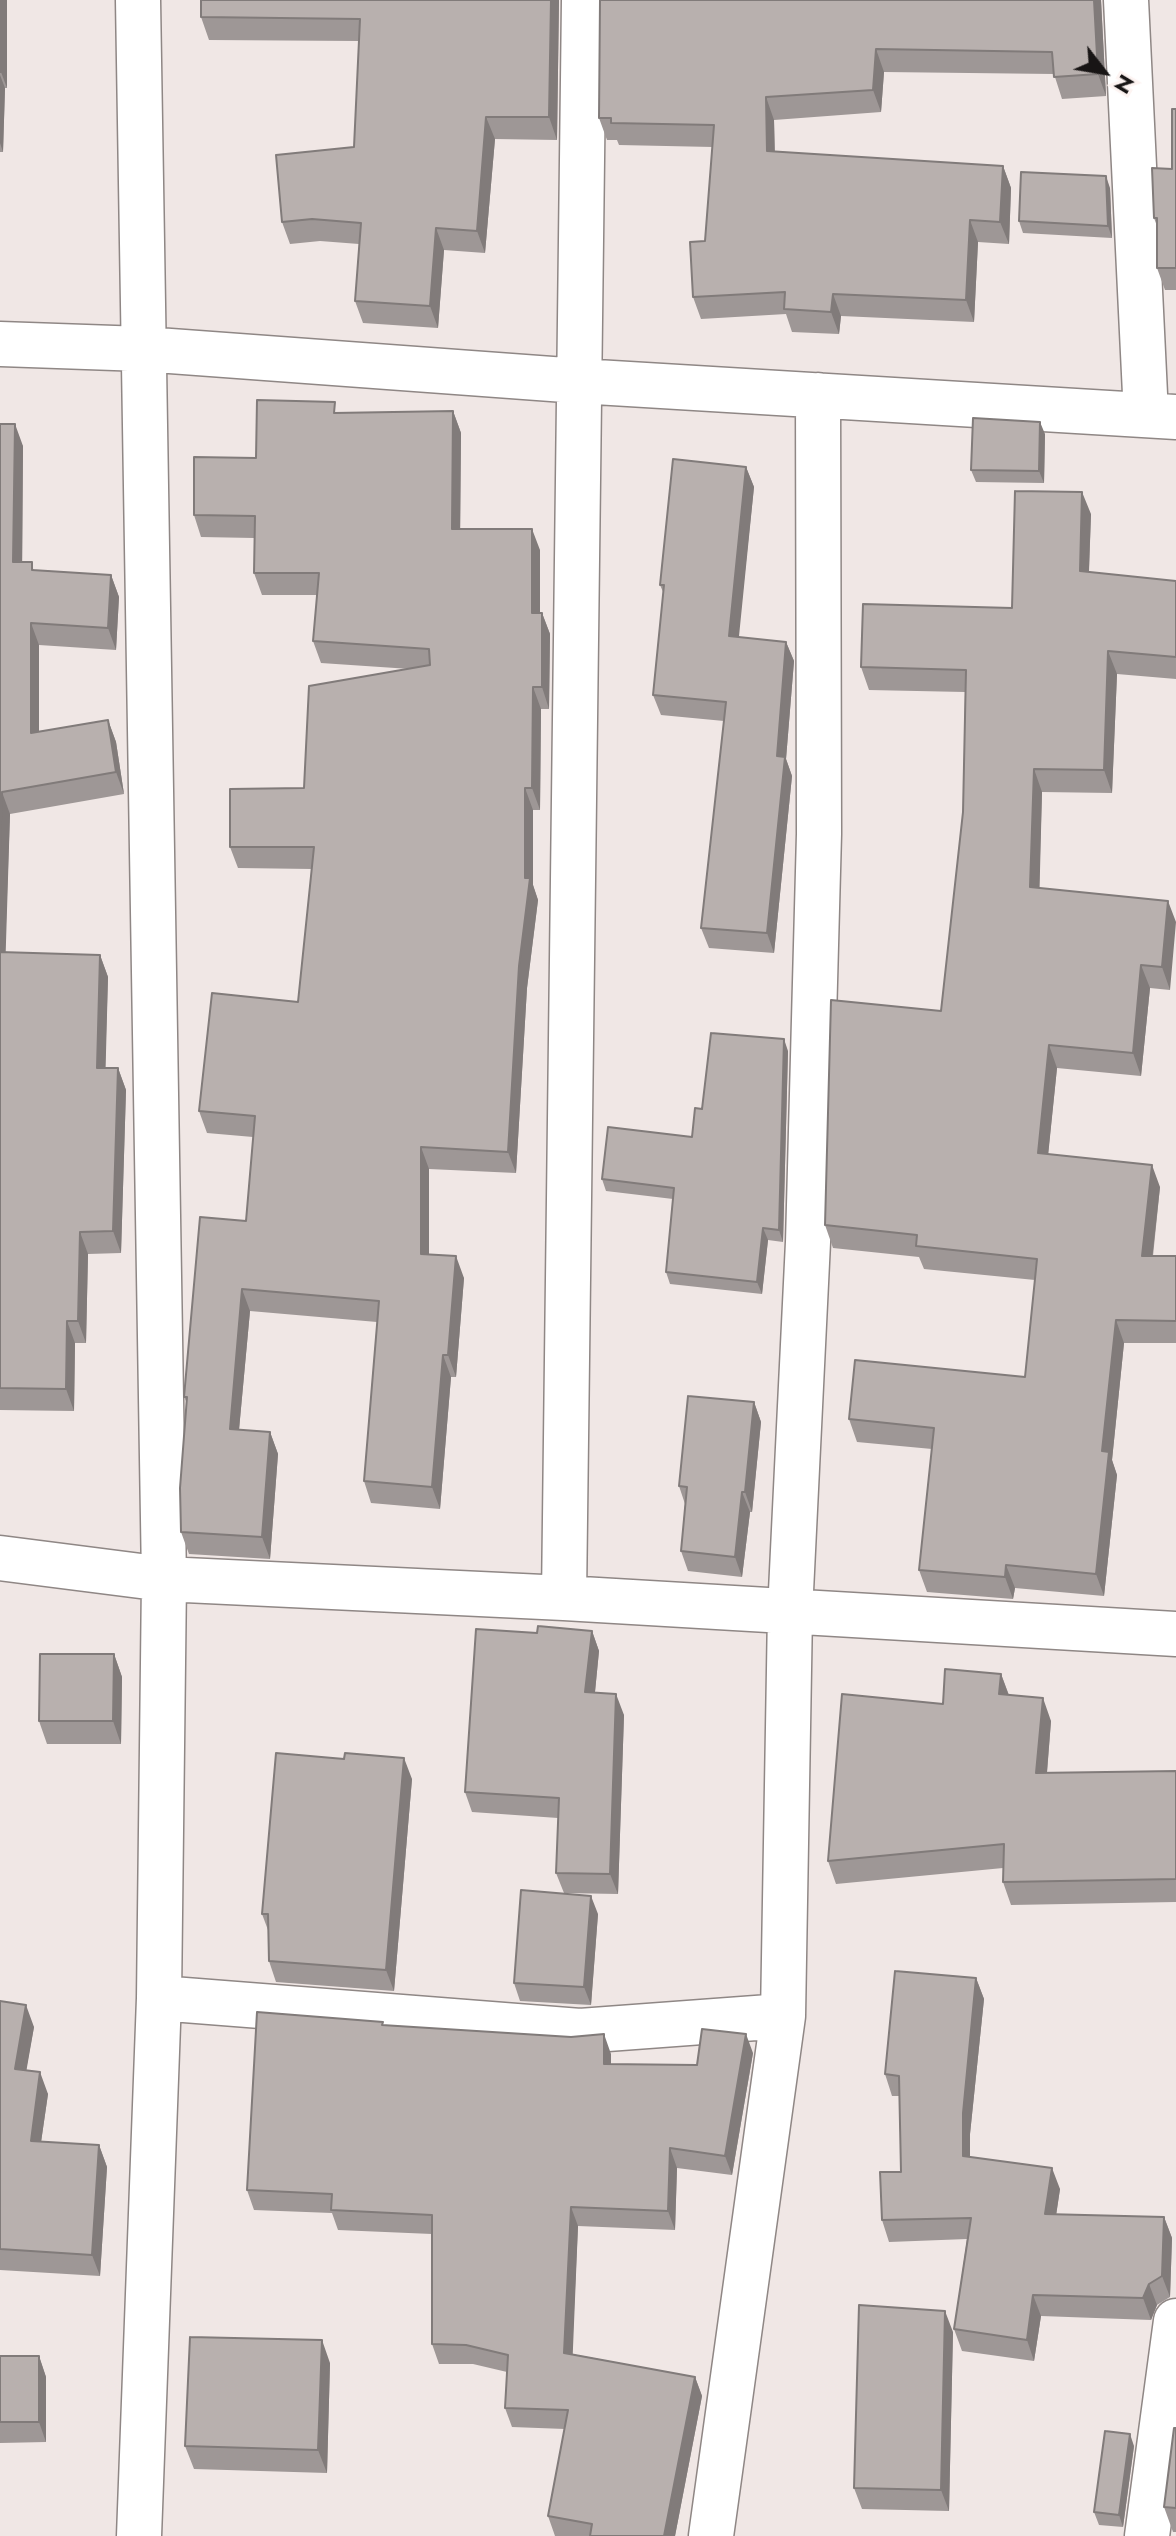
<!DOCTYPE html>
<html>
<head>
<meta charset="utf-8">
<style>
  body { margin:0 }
  #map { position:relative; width:1176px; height:2536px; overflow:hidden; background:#f0e7e5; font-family:Jost,sans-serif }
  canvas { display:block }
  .north { position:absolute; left:1064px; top:32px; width:80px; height:80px; -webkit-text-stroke:6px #fdf4f2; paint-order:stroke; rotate:121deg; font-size:22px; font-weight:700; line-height:32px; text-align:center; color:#181515 }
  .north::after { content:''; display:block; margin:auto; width:28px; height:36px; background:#181515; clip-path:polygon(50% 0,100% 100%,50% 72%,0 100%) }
</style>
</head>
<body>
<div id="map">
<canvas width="1176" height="2536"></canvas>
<div class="north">N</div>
</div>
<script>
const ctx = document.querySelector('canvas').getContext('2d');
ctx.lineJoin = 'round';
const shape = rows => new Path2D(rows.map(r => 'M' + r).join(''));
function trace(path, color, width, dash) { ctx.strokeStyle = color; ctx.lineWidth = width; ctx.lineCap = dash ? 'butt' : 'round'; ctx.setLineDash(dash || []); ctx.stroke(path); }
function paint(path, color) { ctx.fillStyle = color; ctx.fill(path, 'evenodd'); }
const street = shape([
  [138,0,164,1579,159,1998,139,2536],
  [1126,0,1146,415],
  [0,344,143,349,579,381,1176,417],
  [0,1558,164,1579,564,1598,1176,1634],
  [564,1598,584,0],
  [159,1998,580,2031,783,2016],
  [711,2536,783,2016,790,1612,808,1242,819,834,818,395],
  [1147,2536,1176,2321]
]);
const wall = shape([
  [0,0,7,88,5,88,3,152,0,152],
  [559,0,557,140,495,139,485,253,444,250,438,328,363,323,355,301,359,244,320,241,290,244,282,222,354,147,359,41,209,40,201,17],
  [600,0,1101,0,1106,96,1062,99,1054,74,884,72,881,112,774,120,775,152,1003,166,1011,188,1009,244,978,242,974,322,841,316,839,334,792,332,786,314,701,319,693,297,705,241,713,147,619,145,617,140,607,140,599,118],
  [1176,109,1176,290,1165,290,1157,268,1157,226,1154,218,1172,169],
  [1110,188,1112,238,1023,233,1019,221],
  [453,411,461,433,460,529,540,550,540,613,542,613,550,634,549,709,541,709,540,810,533,810,533,885,538,900,527,988,516,1173,429,1169,429,1254,464,1278,456,1377,451,1377,440,1509,371,1503,364,1481,377,1322,250,1311,239,1430,270,1432,278,1454,270,1559,189,1554,181,1532,187,1403,184,1397,246,1221,253,1137,207,1133,199,1111,298,1002,312,869,238,868,230,847,304,788,410,669,321,663,313,641,317,595,262,595,254,573,254,538,201,537,194,515,256,458,339,413],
  [0,424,23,446,22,562,35,570,111,575,119,597,116,650,39,645,39,732,108,720,116,742,124,794,10,814,5,952,100,955,108,977,105,1068,118,1068,126,1090,121,1253,88,1254,86,1343,75,1343,74,1411,0,1410],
  [1045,434,1044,483,976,482,971,470],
  [746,467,754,487,738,637,786,642,794,661,786,759,792,776,774,953,709,948,701,928,724,721,661,715,653,695,664,594,660,585],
  [1091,514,1089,572,1176,581,1176,679,1117,674,1112,793,1042,792,1039,888,1168,901,1170,990,1150,988,1141,1076,1057,1068,1048,1154,1160,1187,1153,1256,1176,1256,1176,1343,1124,1343,1112,1460,1117,1475,1104,1596,1015,1588,1013,1599,927,1592,919,1570,932,1449,857,1442,849,1419,1025,1377,1035,1280,924,1269,919,1257,833,1248,825,1225,941,1011,963,812,965,692,869,690,861,667,1012,608],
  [788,1051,783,1242,768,1240,762,1294,670,1284,666,1272,673,1199,606,1191,602,1179,692,1137,702,1109],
  [754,1402,761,1422,752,1512,750,1512,742,1577,688,1571,681,1551,685,1504,679,1486],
  [592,1631,599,1651,595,1692,624,1715,618,1894,564,1893,556,1873,558,1818,472,1812,465,1792,537,1633],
  [114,1654,122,1677,121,1744,47,1744,39,1721],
  [1001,1674,1009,1695,1051,1721,1047,1773,1176,1771,1176,1902,1011,1905,1003,1882,1003,1868,836,1884,828,1861,943,1704],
  [344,1759,412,1779,394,1991,276,1982,269,1961,268,1930,262,1914],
  [598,1914,591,2005,520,2001,514,1983],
  [976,1978,984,1999,970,2134,970,2157,1060,2189,1056,2215,1164,2217,1172,2238,1170,2297,1157,2305,1151,2320,1041,2316,1034,2361,962,2351,954,2329,967,2239,889,2242,882,2220,901,2172,899,2096,892,2096,885,2074],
  [0,2001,34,2027,26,2070,48,2094,41,2142,99,2145,107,2167,100,2276,0,2270],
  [384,2026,611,2054,611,2064,697,2065,753,2053,732,2175,677,2168,675,2230,578,2226,572,2354,695,2377,702,2396,675,2536,555,2536,548,2516,565,2429,512,2427,505,2408,507,2372,473,2364,439,2364,432,2344,432,2234,338,2230,332,2213,254,2210,247,2190],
  [953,2332,949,2511,862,2509,854,2488],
  [0,2356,39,2356,46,2377,46,2442,0,2443],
  [330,2363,327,2473,194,2469,185,2446],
  [1176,2428,1176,2532,1173,2532,1164,2507],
  [1134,2446,1123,2527,1099,2525,1094,2512]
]);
const shadedWall = shape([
  [1,0,7,0,7,88,1,72],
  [551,0,559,0,557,140,549,117],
  [1094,0,1101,0,1106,96,1098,74],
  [876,49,884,72,881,112,873,90],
  [0,75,5,88,3,152,0,143],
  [766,97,774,120,775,174,767,151],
  [486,117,495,139,485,253,477,231],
  [1003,166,1011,188,1009,244,1000,222],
  [1106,176,1110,188,1112,238,1108,226],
  [970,220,978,242,974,322,966,300],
  [436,228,444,250,438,328,430,306],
  [833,294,841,316,839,334,831,312],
  [453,411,461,433,460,550,452,529],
  [1040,422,1045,434,1044,483,1039,471],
  [15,424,23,446,22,584,13,562],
  [746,467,754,487,737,656,729,636],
  [1082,492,1091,514,1088,594,1080,571],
  [532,529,540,550,540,634,532,613],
  [111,575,119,597,116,650,108,628],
  [542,613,550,634,549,709,542,687],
  [31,623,39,645,39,755,31,733],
  [786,642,794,661,786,759,792,776,774,953,767,933,777,756],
  [1108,651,1117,674,1112,793,1104,770],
  [533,687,541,709,540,810,532,788],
  [108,720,116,742,124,794,116,772],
  [1034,769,1042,792,1039,910,1030,887],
  [525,788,533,810,533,885,538,900,527,988,516,1173,508,1152,525,878],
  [2,792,10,814,5,974,0,961,0,849],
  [1168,901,1176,922,1170,990,1162,967],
  [100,955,108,977,105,1090,97,1068],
  [1141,965,1150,988,1141,1076,1133,1053],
  [784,1039,788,1051,783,1242,779,1230],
  [1049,1045,1057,1068,1046,1176,1038,1153],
  [118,1068,126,1090,121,1253,113,1231],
  [421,1147,429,1169,429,1275,421,1254],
  [1152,1165,1160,1187,1150,1278,1142,1256],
  [763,1228,768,1240,762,1294,757,1282],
  [80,1232,88,1254,86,1343,78,1321],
  [456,1256,464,1278,456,1377,448,1355],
  [242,1289,250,1311,237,1451,230,1429],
  [1116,1320,1124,1343,1112,1460,1117,1475,1104,1596,1096,1574,1102,1451],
  [67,1321,75,1343,74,1411,66,1389],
  [443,1355,451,1377,440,1509,432,1487],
  [754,1402,761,1422,752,1512,745,1492],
  [270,1432,278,1454,270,1559,262,1537],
  [742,1492,750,1512,742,1577,735,1557],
  [1006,1565,1015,1588,1013,1599,1005,1577],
  [592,1631,599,1651,593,1712,585,1692],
  [114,1654,122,1677,121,1744,113,1721],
  [1001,1674,1009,1696,999,1694],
  [616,1694,624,1715,618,1894,610,1874],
  [1043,1698,1051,1721,1045,1796,1036,1773],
  [404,1758,412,1779,394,1991,386,1970],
  [591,1896,598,1914,591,2005,584,1987],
  [976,1978,984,1999,970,2134,970,2177,963,2156,963,2113],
  [26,2005,34,2027,23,2090,15,2069],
  [604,2034,611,2054,611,2083,604,2064],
  [746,2034,753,2053,732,2175,725,2156],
  [40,2072,48,2094,38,2163,31,2141],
  [99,2145,107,2167,100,2276,92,2255],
  [670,2148,677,2168,675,2230,668,2211],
  [1052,2168,1060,2189,1053,2236,1045,2214],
  [571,2207,578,2226,572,2372,564,2353],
  [1164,2217,1172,2238,1170,2297,1162,2276],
  [1149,2284,1157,2305,1151,2320,1143,2298],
  [1033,2295,1041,2316,1034,2361,1027,2340],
  [945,2311,953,2332,949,2511,941,2490],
  [322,2340,330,2363,327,2473,318,2450],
  [39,2356,46,2377,46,2442,39,2422],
  [695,2377,702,2396,675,2536,664,2536],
  [1130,2434,1134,2446,1123,2527,1119,2515]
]);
const building = shape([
  [0,0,1,0,1,72,0,72,0,0],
  [201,0,551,0,549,117,486,117,477,231,436,228,430,306,355,301,361,223,312,219,282,222,276,155,354,147,360,19,201,17,201,0],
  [600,0,1094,0,1098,74,1054,77,1052,52,876,49,873,90,766,97,767,151,1003,166,1000,222,970,220,966,300,833,294,831,312,784,309,785,292,693,297,690,242,705,241,714,125,611,123,611,118,599,118,600,0],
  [1172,109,1176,109,1176,268,1157,268,1157,218,1154,218,1152,168,1172,169,1172,109],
  [1021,172,1106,176,1108,226,1019,221,1021,172],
  [257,400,335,402,334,413,453,411,452,529,532,529,532,613,542,613,542,687,533,687,532,788,525,788,525,878,530,878,519,966,508,1152,421,1147,421,1254,456,1256,448,1355,443,1355,432,1487,364,1481,379,1301,242,1289,230,1429,270,1432,262,1537,181,1532,180,1488,187,1397,184,1397,200,1217,246,1221,255,1116,199,1111,212,993,298,1002,314,847,230,847,230,789,304,788,309,686,430,665,429,649,313,641,319,573,254,573,255,516,194,515,194,457,256,458,257,400],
  [973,418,1040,422,1039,471,971,470,973,418],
  [0,424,15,424,13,562,32,562,32,570,111,575,108,628,31,623,31,733,108,720,116,772,2,792,0,849,0,424],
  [673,459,746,467,729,636,786,642,777,756,785,757,767,933,701,928,726,702,653,695,664,585,660,585,673,459],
  [1015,491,1082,492,1080,571,1176,581,1176,657,1108,651,1104,770,1034,769,1030,887,1168,901,1162,967,1141,965,1133,1053,1049,1045,1038,1153,1152,1165,1142,1256,1176,1256,1176,1321,1116,1320,1102,1451,1109,1452,1096,1574,1006,1565,1005,1577,919,1570,934,1428,849,1419,855,1360,1025,1377,1037,1259,916,1246,917,1235,825,1225,831,1000,941,1011,963,812,966,670,861,667,863,604,1012,608,1015,491],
  [0,952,100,955,97,1068,118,1068,113,1231,80,1232,78,1321,67,1321,66,1389,0,1388,0,952],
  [711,1033,784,1039,779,1230,763,1228,757,1282,666,1272,674,1188,602,1179,608,1127,692,1137,695,1108,702,1109,711,1033],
  [688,1396,754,1402,745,1492,742,1492,735,1557,681,1551,687,1487,679,1486,688,1396],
  [538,1626,592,1631,585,1692,616,1694,610,1874,556,1873,559,1798,465,1792,476,1629,537,1633,538,1626],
  [40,1654,114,1654,113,1721,39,1721,40,1654],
  [945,1669,1001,1674,999,1694,1043,1698,1036,1773,1176,1771,1176,1879,1003,1882,1004,1844,828,1861,842,1694,943,1704,945,1669],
  [276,1753,344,1759,345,1753,404,1758,386,1970,269,1961,268,1914,262,1914,276,1753],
  [521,1890,591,1896,584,1987,514,1983,521,1890],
  [895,1971,976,1978,963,2113,963,2156,1052,2168,1045,2214,1164,2217,1162,2276,1149,2284,1143,2298,1033,2295,1027,2340,954,2329,971,2218,882,2220,880,2172,901,2172,899,2076,885,2074,895,1971],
  [0,2001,26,2005,15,2069,40,2072,31,2141,99,2145,92,2255,0,2249,0,2001],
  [257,2012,383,2022,382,2025,571,2037,604,2034,604,2064,697,2065,702,2029,746,2034,725,2156,670,2148,668,2211,571,2207,564,2353,695,2377,664,2536,590,2536,592,2524,548,2516,568,2410,505,2408,508,2355,466,2345,432,2344,432,2215,331,2210,332,2194,247,2190,257,2012],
  [859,2305,945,2311,941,2490,854,2488,859,2305],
  [190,2337,322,2340,318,2450,185,2446,190,2337],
  [0,2356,39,2356,39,2422,0,2422,0,2356],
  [1174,2428,1176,2428,1176,2508,1164,2507,1174,2428],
  [1105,2431,1130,2434,1119,2515,1094,2512,1105,2431]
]);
trace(street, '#8f8785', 47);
trace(street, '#fff', 44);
paint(wall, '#9e9796');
paint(shadedWall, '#817b7a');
paint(building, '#b8b0ae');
trace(building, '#817b7a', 2);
</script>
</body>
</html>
